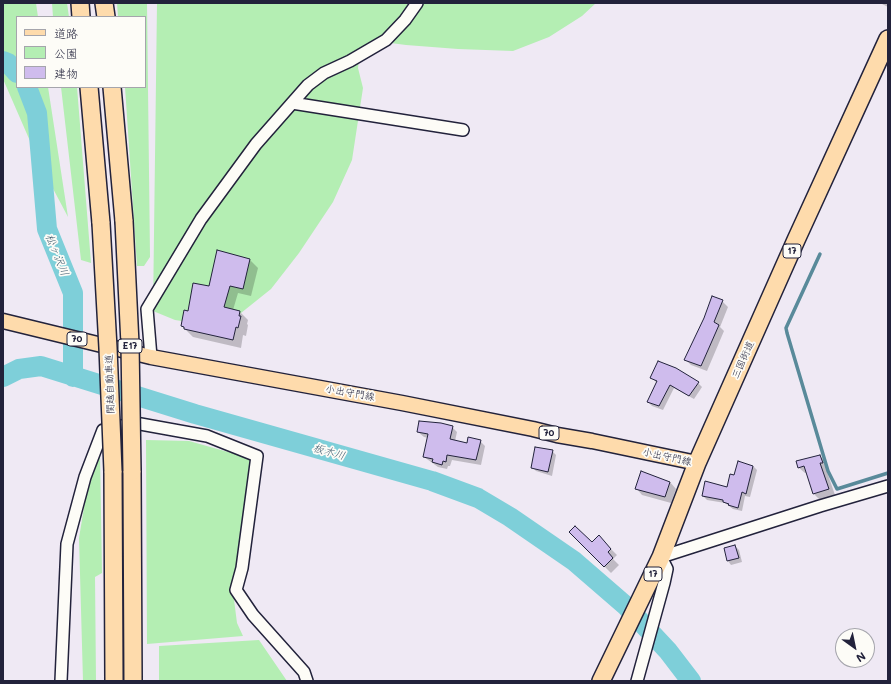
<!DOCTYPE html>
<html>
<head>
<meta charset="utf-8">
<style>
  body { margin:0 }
  #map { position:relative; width:891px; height:684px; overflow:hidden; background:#efe9f4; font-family:Mali,"Klee One",sans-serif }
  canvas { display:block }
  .frame { position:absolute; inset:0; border:4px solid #22223b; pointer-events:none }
  .legend { position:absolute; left:16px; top:16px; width:130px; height:72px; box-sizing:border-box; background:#fdfcf7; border:1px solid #a5a5ac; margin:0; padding:5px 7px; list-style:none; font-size:12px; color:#22223b }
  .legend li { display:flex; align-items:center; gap:8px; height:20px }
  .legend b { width:20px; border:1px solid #a5a5ac }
  .north { position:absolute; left:835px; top:628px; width:40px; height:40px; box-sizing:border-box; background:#fdfcf7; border:1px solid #a5a5ac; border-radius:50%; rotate:147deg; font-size:11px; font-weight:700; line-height:16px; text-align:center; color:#22223b }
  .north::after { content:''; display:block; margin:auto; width:14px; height:18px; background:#22223b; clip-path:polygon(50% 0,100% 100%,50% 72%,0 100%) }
</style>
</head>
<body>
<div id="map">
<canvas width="891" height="684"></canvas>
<div class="frame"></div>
<ul class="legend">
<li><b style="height:5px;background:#fedbac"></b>道路</li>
<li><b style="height:11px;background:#b4eeb3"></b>公園</li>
<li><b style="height:11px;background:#cfbced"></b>建物</li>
</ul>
<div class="north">N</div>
</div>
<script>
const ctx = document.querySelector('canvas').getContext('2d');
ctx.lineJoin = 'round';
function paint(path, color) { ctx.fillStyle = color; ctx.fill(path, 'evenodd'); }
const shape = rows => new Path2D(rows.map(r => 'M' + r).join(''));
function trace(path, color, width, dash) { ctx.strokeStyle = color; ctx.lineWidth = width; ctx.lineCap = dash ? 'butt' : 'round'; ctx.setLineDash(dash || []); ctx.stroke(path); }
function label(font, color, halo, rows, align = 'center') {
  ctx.font = font + ' Mali,"Klee One",sans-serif'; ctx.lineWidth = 3.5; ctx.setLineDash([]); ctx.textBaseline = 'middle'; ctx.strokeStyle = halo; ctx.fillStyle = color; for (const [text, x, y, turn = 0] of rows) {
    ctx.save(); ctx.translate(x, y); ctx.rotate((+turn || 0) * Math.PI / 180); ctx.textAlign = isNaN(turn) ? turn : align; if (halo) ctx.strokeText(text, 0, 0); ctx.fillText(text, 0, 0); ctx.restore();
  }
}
const green = shape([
  [3,3,36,3,38,17,17,17,17,87,48,87,68,217,40,164,3,79],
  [52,3,67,3,69,17,53,17],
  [117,3,147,3,150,257,144,266,137,266,125,87,145,87,145,17,118,17],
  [157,3,596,3,582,16,549,37,513,51,458,49,406,45,383,42,360,54,358,68,363,88,352,160,333,202,299,253,271,289,241,313,208,325,175,320,153,311],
  [61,87,77,87,91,263,81,260],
  [146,440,189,441,253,459,233,592,237,623,243,636,147,644],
  [100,452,102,573,95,577,96,681,83,681,79,538,91,465],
  [259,640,287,681,159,681,159,646]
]);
const shadow = shape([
  [880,3,888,3,888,7],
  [218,251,250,260,258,268,251,296,238,293,233,310,240,312,248,320,247,324,248,325,246,336,243,335,241,348,193,337,182,326,189,312,210,287],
  [722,301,728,307,720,327,724,331,707,371,691,365,686,360],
  [652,378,698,383,702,387,694,399,674,388,663,410,652,406,648,402,657,383],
  [452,427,457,432,455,441,467,444,480,441,485,446,481,465,452,460,450,466,448,466,447,469,438,467,424,457,429,438,424,437,418,432],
  [552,451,556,455,552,476,536,471,532,467],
  [820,456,826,462,828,469,826,469,835,495,820,500,814,494,807,473,805,473,798,467],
  [738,462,753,466,757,470,750,497,745,496,742,511,733,509,725,503,707,500,703,496,728,488,735,477],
  [641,472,670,482,676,489,671,503,642,495,636,488],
  [570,532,592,543,605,543,617,555,613,559,619,565,611,573],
  [735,546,739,550,742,562,731,565,728,561]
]);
const stream = shape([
  [820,254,786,328,787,333,828,471,837,489,888,473]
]);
const river = shape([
  [3,61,8,63,17,73],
  [27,87,37,113,47,229,73,293,73,377],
  [3,377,19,369,41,366,195,414,432,481,478,498,510,517,574,561,626,606,668,651,691,681]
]);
const building = shape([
  [217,250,250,259,243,289,230,286,224,307,240,311,239,316,241,316,238,328,236,327,233,340,184,329,184,327,181,326,184,310,188,311,193,283,209,286,217,250],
  [712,296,723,300,714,322,719,325,701,366,684,360,704,318,712,296],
  [658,361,676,368,699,382,689,396,670,385,659,406,647,402,657,381,650,378,658,361],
  [419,421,441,423,453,426,450,439,467,443,468,437,481,440,476,460,447,455,446,462,443,461,442,465,432,462,433,459,423,457,428,434,417,432,419,421],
  [535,447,553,450,548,472,531,468,535,447],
  [820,455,823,463,820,463,829,489,813,494,804,466,798,468,796,461,820,455],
  [738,461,753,466,746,494,742,492,738,508,728,505,729,504,723,502,723,500,702,496,705,481,727,487,730,474,734,475,738,461],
  [641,471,670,482,665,497,635,489,641,471],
  [575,526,592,542,599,535,611,549,608,552,613,558,604,567,569,532,575,526],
  [735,545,739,558,727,561,724,548,735,545]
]);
const minor = shape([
  [292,103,463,130],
  [151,357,147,309,201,219,256,144,308,85,324,73,350,61,386,40,405,20,417,3],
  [61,681,67,544,85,477,103,430,135,423,207,436,257,456,242,568,236,590,253,615,304,672,307,681],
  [637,681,664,583,667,569,661,557,820,506,888,486]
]);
const major = shape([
  [3,321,151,357,402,403,533,429,557,435,592,441,697,463]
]);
const highway = shape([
  [80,3,81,17],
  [104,3,106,17],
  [89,87,101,223],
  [112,87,124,221],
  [113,471,114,681],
  [132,471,133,681],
  [601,681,661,557,697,463,796,240,888,39]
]);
const highwayBridge = shape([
  [124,221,130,344,132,471],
  [101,223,108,348,113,471]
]);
const shields = [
  [792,251,18],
  [77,339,20],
  [130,346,24],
  [549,433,20],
  [653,574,18]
];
const shieldNames = [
  ["17",792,251],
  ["70",77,339],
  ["E17",130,346],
  ["70",549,433],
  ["17",653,574]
];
const streetNames = [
  ["三国街道",743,360,-66],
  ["関越自動車道",110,384,-92],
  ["小出守門線",350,393,10],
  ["小出守門線",667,457,12]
];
const waterNames = [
  ["松ヶ沢川",57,255,68],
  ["板木川",329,452,16]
];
paint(green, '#b4eeb3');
paint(shadow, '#0003');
trace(stream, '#598a9a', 3.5);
trace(river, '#7ecfd9', 20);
paint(building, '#cfbced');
trace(building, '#22223b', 1);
trace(minor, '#22223b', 14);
trace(major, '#22223b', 17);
trace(highway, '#22223b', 20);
trace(minor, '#fdfcf7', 11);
trace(major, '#fedbac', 14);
trace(highway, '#fedbac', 17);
trace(highwayBridge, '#22223b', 20, []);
trace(highwayBridge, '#fedbac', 17);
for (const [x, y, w] of shields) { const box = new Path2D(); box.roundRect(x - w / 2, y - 7, w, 14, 3); ctx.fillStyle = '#fdfcf7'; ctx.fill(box); trace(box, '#22223b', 1); }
label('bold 9px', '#22223b', null, shieldNames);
label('10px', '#22223b', '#fdfcf7', streetNames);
label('italic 11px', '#425f72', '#fdfcf7', waterNames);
</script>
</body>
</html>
